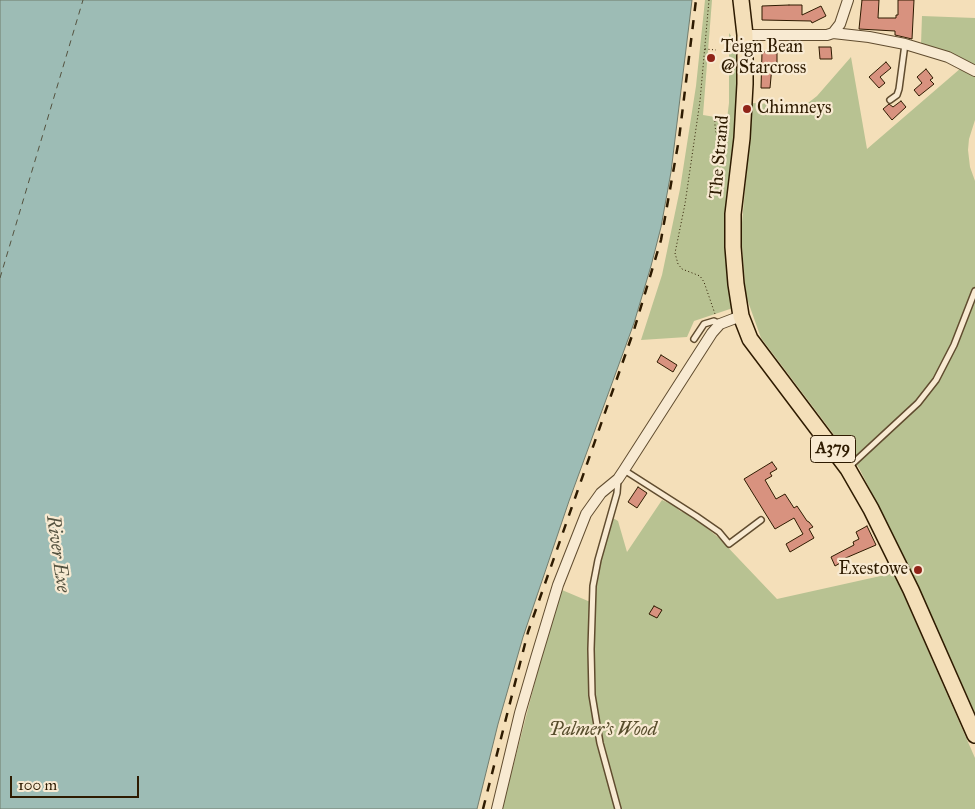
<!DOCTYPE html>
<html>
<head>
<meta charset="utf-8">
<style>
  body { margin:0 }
  #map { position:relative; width:975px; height:809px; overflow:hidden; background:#f4dfb9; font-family:"IM FELL Great Primer",serif }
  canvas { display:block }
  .scale { position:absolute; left:10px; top:776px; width:129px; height:22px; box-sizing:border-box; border:2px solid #2e1b01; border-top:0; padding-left:6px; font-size:15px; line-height:18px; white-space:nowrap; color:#2e1b01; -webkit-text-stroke:4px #f8ead2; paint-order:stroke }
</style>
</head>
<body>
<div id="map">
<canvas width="975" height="809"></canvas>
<div class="scale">100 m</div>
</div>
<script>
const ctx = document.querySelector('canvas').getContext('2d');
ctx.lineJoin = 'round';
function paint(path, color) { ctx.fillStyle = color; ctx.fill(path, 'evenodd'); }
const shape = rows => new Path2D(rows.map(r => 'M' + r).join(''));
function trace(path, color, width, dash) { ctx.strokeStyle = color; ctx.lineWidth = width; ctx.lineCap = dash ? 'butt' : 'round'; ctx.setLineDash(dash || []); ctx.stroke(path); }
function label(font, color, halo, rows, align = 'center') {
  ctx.font = font + ' "IM FELL Great Primer",serif'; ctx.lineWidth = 4.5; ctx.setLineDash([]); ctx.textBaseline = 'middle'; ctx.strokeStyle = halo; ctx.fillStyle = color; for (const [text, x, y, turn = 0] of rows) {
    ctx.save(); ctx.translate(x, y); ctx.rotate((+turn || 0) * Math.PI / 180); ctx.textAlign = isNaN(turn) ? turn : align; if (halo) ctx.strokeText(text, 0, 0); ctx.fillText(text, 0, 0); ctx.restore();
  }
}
const green = shape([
  [705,0,712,0,703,115,727,119,729,103,729,33,739,47,736,307,694,321,687,337,641,340,662,275,680,189,696,86],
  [922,16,975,18,975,68,921,44],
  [851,57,867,149,961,68,975,74,975,120,969,139,968,150,970,167,975,181,975,713,913,575,859,468,761,338,746,296,741,234,749,144,750,103,797,105,808,103,817,96],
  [662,500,675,506,680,511,691,515,719,538,777,599,894,573,975,758,975,809,502,809,542,655,562,590,588,601,595,602,600,562,613,518,618,521,627,552]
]);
const water = shape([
  [0,0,692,0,671,172,661,227,651,266,634,323,569,501,523,637,498,724,477,809,0,809,0,0]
]);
const ferry = shape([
  [0,278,83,0]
]);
const building = shape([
  [862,0,879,0,878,18,896,18,896,15,898,15,898,0,914,0,912,39,895,35,895,31,859,29,862,0],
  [789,5,802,5,802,15,821,6,826,16,812,23,811,21,762,20,762,6,789,5],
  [819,47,831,47,832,59,820,59,819,47],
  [777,51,777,66,772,66,770,88,761,88,762,52,777,51],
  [886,62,891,68,880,77,885,83,879,88,869,77,886,62],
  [926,69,933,78,930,80,934,84,919,96,914,90,922,83,917,77,926,69],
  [901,101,906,107,892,120,883,109,889,104,893,107,901,101],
  [661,355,677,365,673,372,657,362,661,355],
  [772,462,777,469,770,473,772,476,765,480,776,499,785,494,794,508,797,506,807,521,809,522,813,527,809,529,814,538,790,552,786,544,803,534,794,518,775,529,744,479,772,462],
  [638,487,647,493,637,508,628,502,638,487],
  [867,526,876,545,841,560,842,562,835,566,831,557,854,545,853,542,859,539,856,532,867,526],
  [654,606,662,610,657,618,649,614,654,606]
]);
const path = shape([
  [709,0,700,101,685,204,675,253,678,264,682,269,700,276,704,282,715,314],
  [705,49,716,50],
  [715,114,715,126,721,164]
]);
const service = shape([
  [890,100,897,95,899,89,905,44],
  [694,339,704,324,714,321,720,324],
  [850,466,918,403,936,380,954,345,975,291],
  [624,470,696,516,719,532,729,544,761,520],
  [618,480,617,493,598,560,593,586,591,649,592,695,600,743,618,809]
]);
const minor = shape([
  [833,33,869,37,905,44,948,57,975,71],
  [745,35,827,35,833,33,840,24,848,0],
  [497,809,520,713,536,658,558,585,586,514,601,493,618,479,624,470,712,333,720,324,741,316]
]);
const primary = shape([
  [741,0,745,35,745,84,742,138,733,214,733,247,736,284,741,316,750,339,848,469,871,509,911,590,975,735]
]);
const rail = shape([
  [483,809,528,632,634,330,661,240,679,139,696,0]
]);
const markers = [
  [711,58,5,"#8f2418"],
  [747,109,5,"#8f2418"],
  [918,570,5,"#8f2418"]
];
const shields = [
  [833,449,45]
];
const shieldNames = [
  ["A379",833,449]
];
const poiNames = [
  ["Teign Bean",721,48],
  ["@ Starcross",721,69],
  ["Chimneys",757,109],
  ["Exestowe",908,570,"right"]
];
const streetNames = [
  ["The Strand",720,157,-85]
];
const parkNames = [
  ["Palmer's Wood",603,731]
];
const waterNames = [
  ["River Exe",57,554,82]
];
paint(green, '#b8c292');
paint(water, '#9dbcb5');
trace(water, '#717c6d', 1);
trace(ferry, '#555340', 1, [6, 5]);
paint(building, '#d8927f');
trace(building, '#2e1b01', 1);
trace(service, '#604c2f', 8);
trace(minor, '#604c2f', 12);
trace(primary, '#2e1b01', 18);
trace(path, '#2e1b01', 1, [1, 2.5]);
trace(service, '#f8ead2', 5);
trace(minor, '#f8ead2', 10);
trace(primary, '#f4dfb9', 15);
trace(rail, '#2e1b01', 2.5, [9, 9]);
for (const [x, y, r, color] of markers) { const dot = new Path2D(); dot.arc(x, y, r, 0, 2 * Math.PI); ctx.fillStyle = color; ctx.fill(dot); trace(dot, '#f8ead2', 2); }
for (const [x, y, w] of shields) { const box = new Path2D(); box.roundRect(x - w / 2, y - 13.5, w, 27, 4); ctx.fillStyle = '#f8ead2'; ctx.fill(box); trace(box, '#2e1b01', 1); }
label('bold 16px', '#2e1b01', null, shieldNames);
label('18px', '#2e1b01', '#f8ead2', poiNames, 'left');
label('18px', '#2e1b01', '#f8ead2', streetNames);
label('italic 18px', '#574d2c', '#f8ead2', parkNames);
label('italic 19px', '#555340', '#f8ead2', waterNames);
</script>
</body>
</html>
